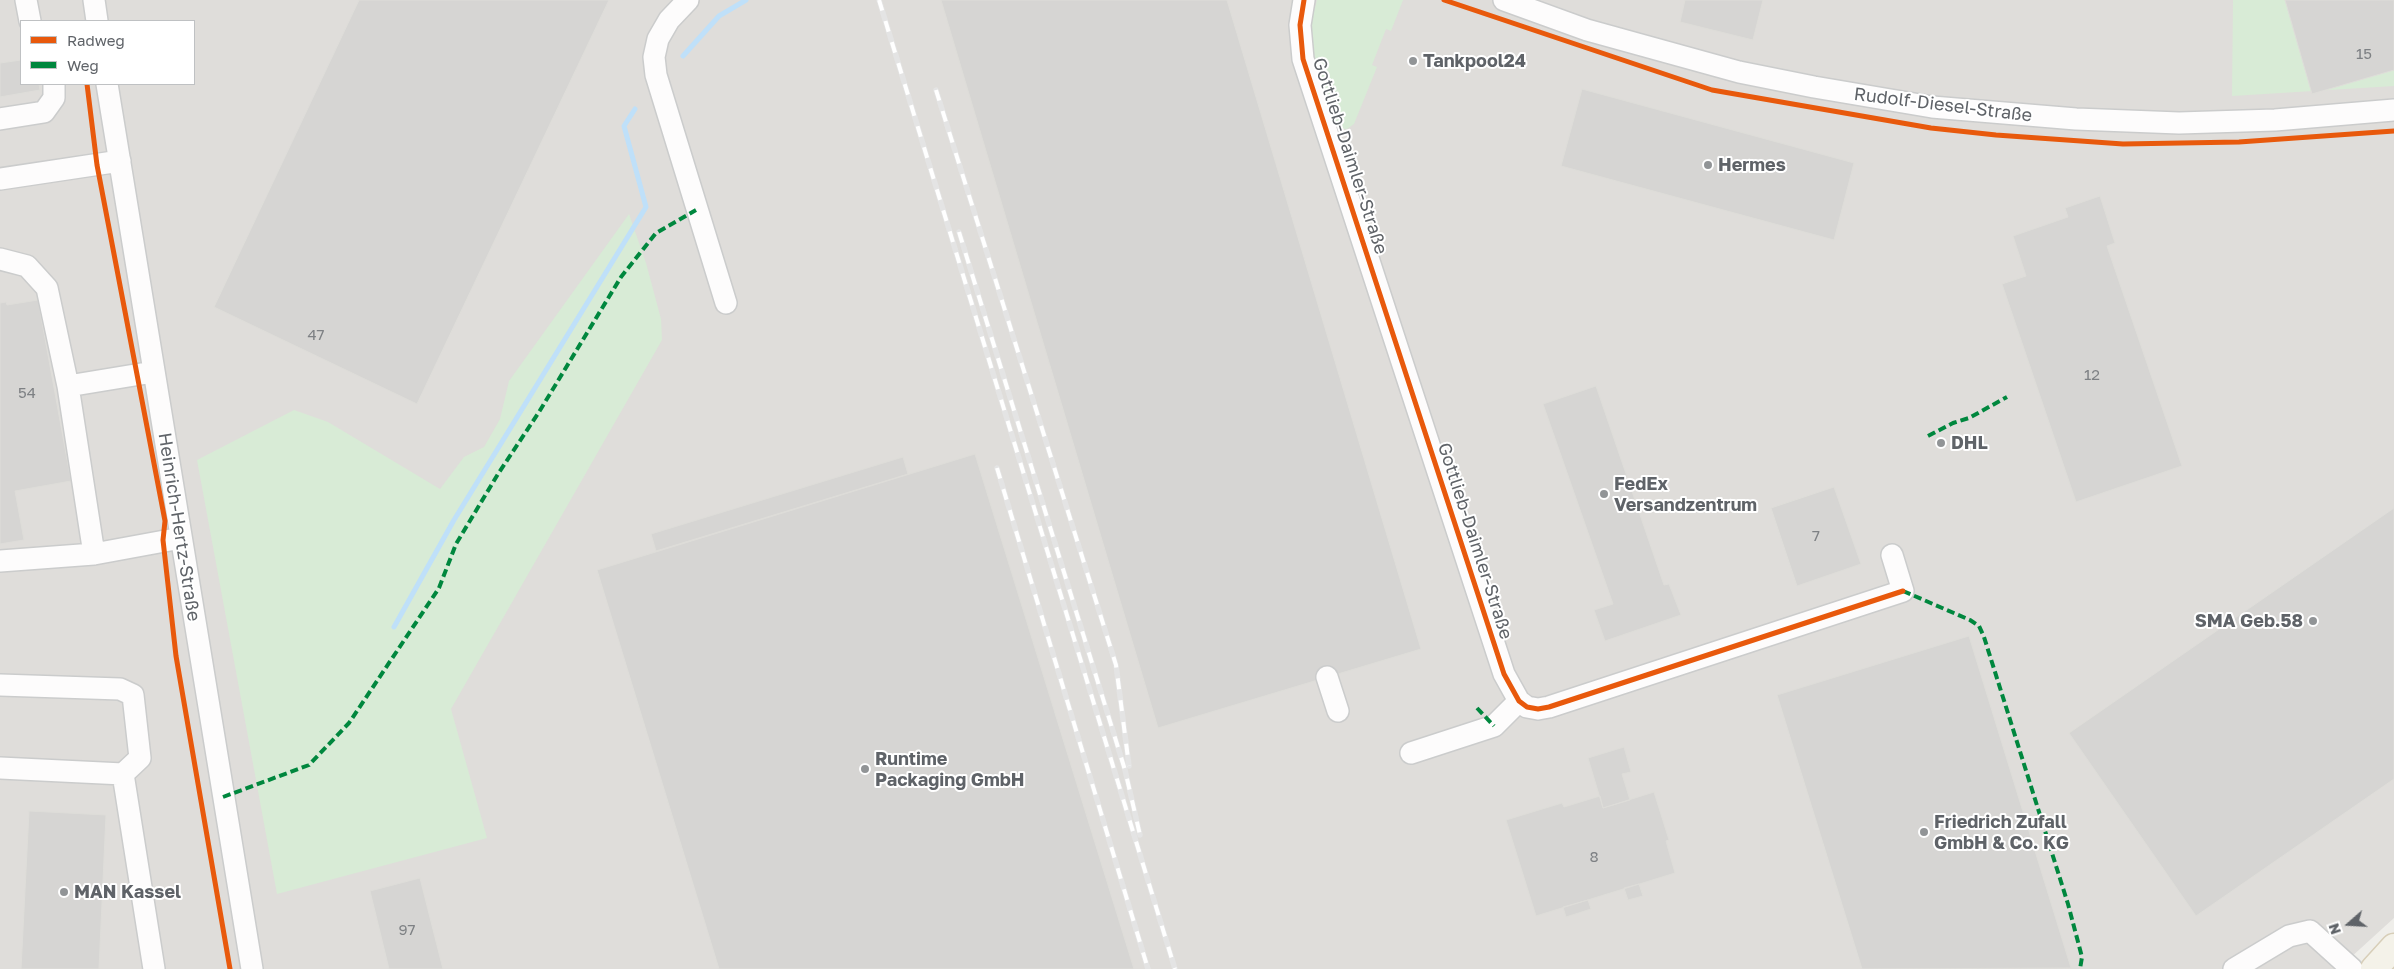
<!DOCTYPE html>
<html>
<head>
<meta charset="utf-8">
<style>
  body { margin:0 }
  #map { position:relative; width:2394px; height:969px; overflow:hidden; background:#efeeea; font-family:"Golos Text",sans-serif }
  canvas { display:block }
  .legend { position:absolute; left:20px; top:20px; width:175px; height:65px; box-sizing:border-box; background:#fff; border:1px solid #bfc1c3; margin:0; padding:6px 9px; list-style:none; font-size:15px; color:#5f6368 }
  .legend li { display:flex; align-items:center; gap:10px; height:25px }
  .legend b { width:25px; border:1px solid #bfc1c3 }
  .north { position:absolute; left:2324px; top:899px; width:50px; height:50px; -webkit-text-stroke:4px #fff; paint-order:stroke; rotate:251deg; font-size:14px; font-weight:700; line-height:20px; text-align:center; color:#5f6368 }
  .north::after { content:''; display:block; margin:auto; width:18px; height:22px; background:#5f6368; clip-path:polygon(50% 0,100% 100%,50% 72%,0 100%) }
</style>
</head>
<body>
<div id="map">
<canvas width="2394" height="969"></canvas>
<ul class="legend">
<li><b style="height:6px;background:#e8590c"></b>Radweg</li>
<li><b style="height:6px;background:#00873e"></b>Weg</li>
</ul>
<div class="north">N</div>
</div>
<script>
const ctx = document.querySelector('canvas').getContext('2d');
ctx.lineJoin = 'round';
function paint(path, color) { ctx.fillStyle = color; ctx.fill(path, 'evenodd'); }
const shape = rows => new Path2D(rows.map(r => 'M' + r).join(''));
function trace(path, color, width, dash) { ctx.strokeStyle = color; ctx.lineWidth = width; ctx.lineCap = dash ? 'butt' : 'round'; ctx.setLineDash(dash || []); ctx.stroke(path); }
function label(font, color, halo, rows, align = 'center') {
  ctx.font = font + ' "Golos Text",sans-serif'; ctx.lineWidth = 4; ctx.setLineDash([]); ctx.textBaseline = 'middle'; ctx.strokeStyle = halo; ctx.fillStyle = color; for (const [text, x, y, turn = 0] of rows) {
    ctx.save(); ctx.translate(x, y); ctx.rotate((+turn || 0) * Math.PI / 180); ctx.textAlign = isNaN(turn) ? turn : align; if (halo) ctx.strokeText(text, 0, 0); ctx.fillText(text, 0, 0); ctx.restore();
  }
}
const industrial = shape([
  [0,0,2394,0,2394,918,2338,969,0,969],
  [21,21,194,21,194,84,21,84]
]);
const green = shape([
  [1317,0,1403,0,1391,31,1386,29,1372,65,1377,67,1354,124,1347,129,1337,128,1332,121,1311,55,1309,30],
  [2233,0,2394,0,2394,86,2232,96],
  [629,214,646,263,661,319,662,340,451,709,487,838,277,894,197,460,294,410,328,422,440,489,464,457,484,447,500,419,509,381]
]);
const stream = shape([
  [683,56,719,16,746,0],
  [394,627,454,520,646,207,624,126,635,109]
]);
const building = shape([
  [359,0,609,0,417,404,214,307,359,0],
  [941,0,1227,0,1421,649,1158,728,941,0],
  [1685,0,1763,0,1753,40,1680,22,1685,0],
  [2285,0,2394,0,2394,70,2312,94,2285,0],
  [21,60,21,84,39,84,40,90,0,97,0,63,21,60],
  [1582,89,1854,163,1834,240,1561,166,1582,89],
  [2100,196,2115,243,2107,246,2182,466,2076,502,2002,284,2026,276,2013,236,2068,217,2065,208,2100,196],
  [38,300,71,481,15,491,24,540,0,544,0,303,6,302,7,305,38,300],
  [1596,386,1664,585,1669,584,1681,615,1605,641,1594,610,1613,604,1543,404,1596,386],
  [975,454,1134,969,719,969,597,570,975,454],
  [903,457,908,474,656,551,651,534,903,457],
  [1834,487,1861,564,1797,586,1771,508,1834,487],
  [2394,508,2394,779,2196,916,2069,733,2394,508],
  [1969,636,2071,968,1862,969,1777,695,1969,636],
  [1624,747,1631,772,1622,774,1630,800,1603,808,1588,758,1624,747],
  [1654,792,1669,840,1666,841,1675,873,1536,916,1506,820,1562,803,1564,807,1600,796,1603,808,1654,792],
  [29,811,106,815,99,969,21,969,29,811],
  [420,878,443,969,389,969,370,891,420,878],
  [1639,884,1643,896,1628,900,1624,888,1639,884],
  [1588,900,1591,909,1566,917,1563,907,1588,900]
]);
const minor = shape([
  [26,0,30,21],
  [94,0,97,21],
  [688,0,669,20,658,39,654,57,656,75,726,303],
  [1304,0,1300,25,1303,59,1504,674,1519,701,1527,707,1538,709,1549,707,1903,591,1892,555],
  [1504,0,1587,30,1739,72,1814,87,1932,107,2076,119,2179,123,2275,120,2394,110],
  [107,84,252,969],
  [0,119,44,112,54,98,54,84],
  [0,179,120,161],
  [0,259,27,266,47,288,68,386,94,554],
  [68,386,153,372],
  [0,561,94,554,181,538],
  [1327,677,1338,711],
  [0,685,120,689,133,695,140,758,123,774],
  [1411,753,1494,726,1519,701],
  [0,768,123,774,154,969],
  [2234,969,2289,936,2310,931,2352,969]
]);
const major = shape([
  [2374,969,2394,947]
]);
const rail = shape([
  [879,0,1175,969],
  [936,90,1116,665,1129,766],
  [959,232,1125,770,1140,835],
  [997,468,1148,969]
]);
const quiet = shape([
  [1928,436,1953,423,1969,418,2007,397],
  [1903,591,1970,620,1979,626,1984,637,2068,904,2082,957,2080,969],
  [1477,708,1494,726],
  [223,797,309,765,349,723,439,588,456,544,498,474,539,412,621,277,656,233,696,210]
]);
const cycleway = shape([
  [1304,0,1300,25,1303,59,1504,674,1519,701,1527,707,1538,709,1549,707,1903,591],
  [1444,0,1712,90,1931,128,1996,135,2123,144,2239,142,2394,131],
  [87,84,97,165,165,521,163,540,176,656,230,969]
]);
const markers = [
  [1413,61,5,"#919496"],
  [1708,165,5,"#919496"],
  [1941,443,5,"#919496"],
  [1604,494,5,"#919496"],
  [2313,621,5,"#919496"],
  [865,769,5,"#919496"],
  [1924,832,5,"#919496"],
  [64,892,5,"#919496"]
];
const numberNames = [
  ["15",2364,54],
  ["47",316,335],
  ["12",2092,375],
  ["54",27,393],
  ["7",1816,536],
  ["8",1594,857],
  ["97",407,930]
];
const poiNames = [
  ["Tankpool24",1423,61],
  ["Hermes",1718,165],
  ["DHL",1951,443],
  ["FedEx",1614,484],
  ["Versandzentrum",1614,505],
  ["SMA Geb.58",2303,621,"right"],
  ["Runtime",875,759],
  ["Packaging GmbH",875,780],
  ["Friedrich Zufall",1934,822],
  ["GmbH & Co. KG",1934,843],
  ["MAN Kassel",74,892]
];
const streetNames = [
  ["Rudolf-Diesel-Straße",1943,105,7],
  ["Gottlieb-Daimler-Straße",1350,156,72],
  ["Heinrich-Hertz-Straße",179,527,81],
  ["Gottlieb-Daimler-Straße",1475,541,72]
];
paint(industrial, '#dfddda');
paint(green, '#d8ebd6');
trace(stream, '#bfe0f9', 5);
paint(building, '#d6d5d3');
trace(building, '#deddd9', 1);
trace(minor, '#cbcccc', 24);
trace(major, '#d7ceb8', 29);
trace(minor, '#fdfcfc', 21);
trace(major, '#f4f2e9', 26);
trace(rail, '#e4e4e4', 5.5);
trace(rail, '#fff', 4, [11]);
trace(quiet, '#00873e', 4, [8, 4]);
trace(cycleway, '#e8590c', 5);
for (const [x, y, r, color] of markers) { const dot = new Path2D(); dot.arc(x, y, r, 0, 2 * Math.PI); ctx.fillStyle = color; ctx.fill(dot); trace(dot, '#fff', 2); }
label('15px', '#7e8184', null, numberNames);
label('bold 18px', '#5f6368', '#fff', poiNames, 'left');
label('18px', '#5f6368', '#fff', streetNames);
</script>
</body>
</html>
